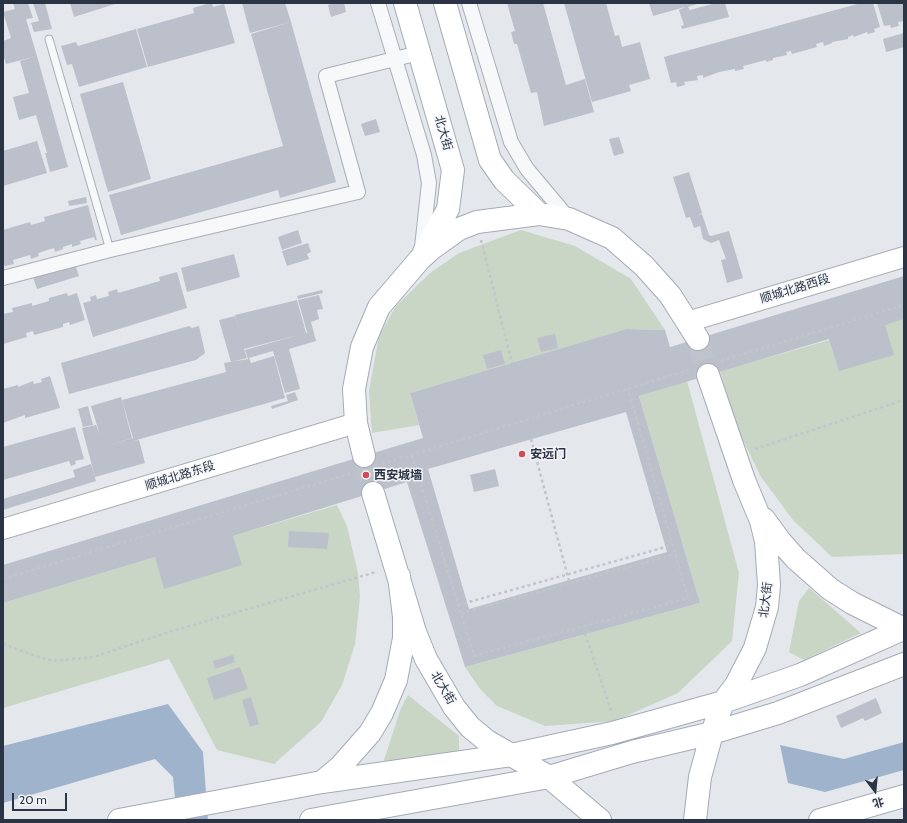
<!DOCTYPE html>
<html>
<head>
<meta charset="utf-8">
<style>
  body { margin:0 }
  #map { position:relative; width:907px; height:823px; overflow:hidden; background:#e4e7ec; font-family:Cabin,"Noto Sans SC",sans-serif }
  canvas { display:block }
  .frame { position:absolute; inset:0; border:4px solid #2b3445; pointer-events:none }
  .north { position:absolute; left:855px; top:771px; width:40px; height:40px; -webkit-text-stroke:3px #f4f6f9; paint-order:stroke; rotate:164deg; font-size:11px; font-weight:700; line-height:16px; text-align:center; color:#2b3445 }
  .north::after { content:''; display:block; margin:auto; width:14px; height:18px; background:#2b3445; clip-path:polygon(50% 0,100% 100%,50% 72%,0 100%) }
  .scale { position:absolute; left:12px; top:793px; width:55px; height:18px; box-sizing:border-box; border:2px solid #2b3445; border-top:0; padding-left:5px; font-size:12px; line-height:14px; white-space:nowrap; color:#2b3445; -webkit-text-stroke:3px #f4f6f9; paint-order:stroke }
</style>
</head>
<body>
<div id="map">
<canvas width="907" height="823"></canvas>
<div class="frame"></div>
<div class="north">北</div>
<div class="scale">20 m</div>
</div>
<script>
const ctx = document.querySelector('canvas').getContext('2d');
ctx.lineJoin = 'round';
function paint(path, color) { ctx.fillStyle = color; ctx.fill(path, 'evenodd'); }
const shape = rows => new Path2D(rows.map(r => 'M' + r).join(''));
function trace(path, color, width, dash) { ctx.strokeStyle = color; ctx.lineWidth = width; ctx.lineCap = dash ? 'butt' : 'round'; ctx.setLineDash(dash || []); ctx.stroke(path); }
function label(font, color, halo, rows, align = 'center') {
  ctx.font = font + ' Cabin,"Noto Sans SC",sans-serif'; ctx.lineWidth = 3; ctx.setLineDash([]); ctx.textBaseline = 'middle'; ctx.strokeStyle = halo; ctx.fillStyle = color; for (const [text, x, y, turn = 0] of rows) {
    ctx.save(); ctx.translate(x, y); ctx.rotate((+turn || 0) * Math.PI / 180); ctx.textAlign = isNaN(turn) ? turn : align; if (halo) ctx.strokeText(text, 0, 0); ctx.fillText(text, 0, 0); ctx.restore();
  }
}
const green = shape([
  [521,230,575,246,631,279,665,330,626,329,410,393,419,425,372,433,369,391,379,336,396,306,430,273,459,253],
  [904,319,904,554,832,557,793,520,761,477,736,426,720,371],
  [687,381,739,573,732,641,678,693,615,721,545,726,497,706,480,689,465,667,700,603,639,396],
  [337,505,347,526,358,573,360,597,355,644,342,685,321,722,274,764,217,750,169,659,3,708,3,603,155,557,164,588,233,536],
  [809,588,861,633,804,660,789,652,799,601],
  [408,695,459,736,459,754,382,766,401,708]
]);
const water = shape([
  [168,704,203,752,208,820,177,820,173,777,155,759,3,803,3,746],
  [904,742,904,770,825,792,788,783,780,745,844,759]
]);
const building = shape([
  [13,3,28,3,33,18,26,19,37,56,6,64,3,54,3,41,11,38,3,12,15,9],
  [33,3,45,3,52,29,34,32,31,23,39,21],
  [70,3,118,3,74,17],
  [210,3,212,3,213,7,224,4,235,43,148,67,137,29,194,13,193,8],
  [242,3,285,3,291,22,250,33],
  [333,3,344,3,346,12,331,17,328,5],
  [507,3,543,3,566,85,585,79,594,112,544,126,537,92,531,93,517,44,514,44,511,32,515,31],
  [564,3,606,3,615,36,619,35,622,47,640,42,650,79,629,85,631,91,592,102],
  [649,3,700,3,688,7,690,10,716,3,725,3,729,17,682,29,681,26,684,25,679,10,685,7,653,16],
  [861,3,873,3,880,27,874,29,875,32,868,34,867,32,854,37,853,35,848,37,848,39,832,42,832,43,824,46,823,42,816,44,817,47,792,54,791,51,786,52,787,55,773,58,773,60,766,62,766,60,743,66,744,69,735,71,735,69,719,72,703,78,703,75,697,76,698,80,684,82,685,85,677,87,676,82,671,83,664,57],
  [877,3,904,3,904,21,898,22,899,26,891,28,890,25,884,26],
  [291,22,336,182,280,198,278,190,121,235,109,195,283,146,251,34],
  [136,29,147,67,79,87,72,64,67,65,61,46,76,42,78,46],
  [904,33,904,47,886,52,883,39],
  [37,56,68,167,50,172,45,153,47,153,36,115,19,120,13,97,29,93,20,61],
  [123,82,151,179,108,192,80,94],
  [376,119,380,132,365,136,361,124],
  [619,137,624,153,614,156,609,139],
  [37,141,47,173,3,186,3,151],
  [689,172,702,213,697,215,702,214,709,235,711,236,729,231,743,278,727,283,721,260,726,259,719,240,711,243,703,239,700,226,694,228,690,217,686,218,673,177],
  [86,197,87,203,69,206,68,201],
  [88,205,97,240,95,240,94,237,80,241,81,244,72,247,72,244,63,247,63,249,55,252,54,248,38,253,39,256,31,259,30,255,13,260,14,264,5,266,3,263,3,230,30,222,31,225,45,221,44,217],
  [298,230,302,243,282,250,278,237],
  [308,243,311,252,307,254,309,259,287,266,282,251],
  [234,254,240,277,187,292,181,268],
  [75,264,79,276,37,289,33,277],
  [177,272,187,308,93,337,83,303,91,301,90,297,96,295,97,299,109,296,108,292,117,289,118,293,160,281,159,277],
  [904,276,904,319,885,325,894,355,839,371,829,339,639,396,700,603,465,667,407,482,233,536,242,565,164,589,155,557,3,603,3,565,423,438,410,393,626,329,665,330,670,347],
  [626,412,667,552,469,609,428,469],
  [322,290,323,293,298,299,297,296],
  [67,293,68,296,77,293,85,320,70,325,69,322,63,324,63,327,34,335,33,331,26,333,27,337,3,344,3,314,13,312,12,308,32,303,32,306,49,301,49,298],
  [319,295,323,309,317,310,319,319,311,322,316,341,289,349,300,389,285,393,273,351,249,358,251,363,274,356,285,398,133,441,139,440,145,463,95,477,82,428,96,425,100,435,91,406,121,397,132,438,102,447,133,438,122,400,226,372,224,363,248,359,245,350,309,332,307,332,298,300],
  [297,300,306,333,244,349,247,358,231,362,219,320,235,316,239,330,235,315],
  [189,326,192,328,199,326,205,353,196,360,69,394,61,363],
  [555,334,558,348,541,352,537,338],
  [501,350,505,364,487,369,483,355],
  [50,376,60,408,25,418,25,415,3,423,3,389,18,385,18,387,33,381,34,384,42,382,41,379],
  [295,392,298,400,272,409,271,406,288,401,286,395],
  [88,406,93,425,83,427,78,409],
  [75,427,84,459,75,461,76,464,71,466,69,461,3,480,3,447],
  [91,464,96,481,3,510,3,499,75,477,73,470],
  [495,469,499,486,474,492,470,475],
  [289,531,329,533,327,549,288,547],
  [233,655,235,662,215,669,213,661],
  [240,667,248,689,214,700,207,678],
  [251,697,259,724,250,727,242,700],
  [876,698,882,713,865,721,863,718,841,728,836,716]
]);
const primaryTunnel = shape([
  [698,339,708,375],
  [364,456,373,493]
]);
const path = shape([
  [481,240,512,363],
  [721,361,904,305],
  [531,439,569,581],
  [755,449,904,400],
  [412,455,474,656,688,598,628,389],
  [382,464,689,370],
  [3,579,352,473],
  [458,605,673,545],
  [461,613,676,554],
  [585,634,612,713],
  [3,644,39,657,53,661,93,657,172,631,376,572]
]);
const lane = shape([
  [49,39,110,250]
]);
const street = shape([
  [378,3,424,155,429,183,422,247],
  [469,3,511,142,527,169,569,219],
  [3,278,110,250,358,192,326,76,419,53]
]);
const secondary = shape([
  [687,322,904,257],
  [3,529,356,423]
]);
const primary = shape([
  [405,3,453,170,448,209,424,252],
  [445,3,490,160,504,180,539,214],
  [364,456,356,423,354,389,362,347,379,307,420,259,431,249,459,229,477,222,539,214,569,219,612,238,644,266,670,295,698,339],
  [373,493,415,632,426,659,454,707,470,727,487,741,549,777,600,820],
  [764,519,780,541,796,559,830,589,852,603,904,629],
  [322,782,511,755,612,733,723,702,800,675,903,629],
  [119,820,322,782,340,767,370,733,382,713,396,680,404,638,404,617,399,576],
  [311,820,549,777,632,752,712,733,778,713,904,664],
  [695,820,700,777,712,733,723,702,736,685,755,648,767,607,769,585,766,541,761,521,744,480,708,375],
  [820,820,904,796]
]);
const markers = [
  [522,454,4,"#d1495b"],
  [366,475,4,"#d1495b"]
];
const streetNames = [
  ["北大街",443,133,74],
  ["顺城北路西段",795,289,-17],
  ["顺城北路东段",180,476,-17],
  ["北大街",766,600,-83],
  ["北大街",443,688,59]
];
const poiNames = [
  ["安远门",530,454],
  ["西安城墙",374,475]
];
paint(green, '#c9d6c5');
paint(water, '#9fb4cc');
paint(building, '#bbc0ca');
trace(primaryTunnel, '#bfc3cb', 22, [22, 11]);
trace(lane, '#a9aeb7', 9);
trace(street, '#a9aeb7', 16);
trace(secondary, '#a9aeb7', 22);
trace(primary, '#a3abb8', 24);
trace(path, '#c2c5cb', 2.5, [3, 3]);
trace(lane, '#f7f8fa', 7);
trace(street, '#f7f8fa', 14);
trace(secondary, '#fff', 20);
trace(primary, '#fff', 22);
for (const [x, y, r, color] of markers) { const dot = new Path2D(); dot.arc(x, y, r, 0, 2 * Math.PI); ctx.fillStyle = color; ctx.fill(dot); trace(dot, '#f4f6f9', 1.5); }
label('12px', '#2b3445', '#f4f6f9', streetNames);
label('bold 12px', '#2b3445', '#f4f6f9', poiNames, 'left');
</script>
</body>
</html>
